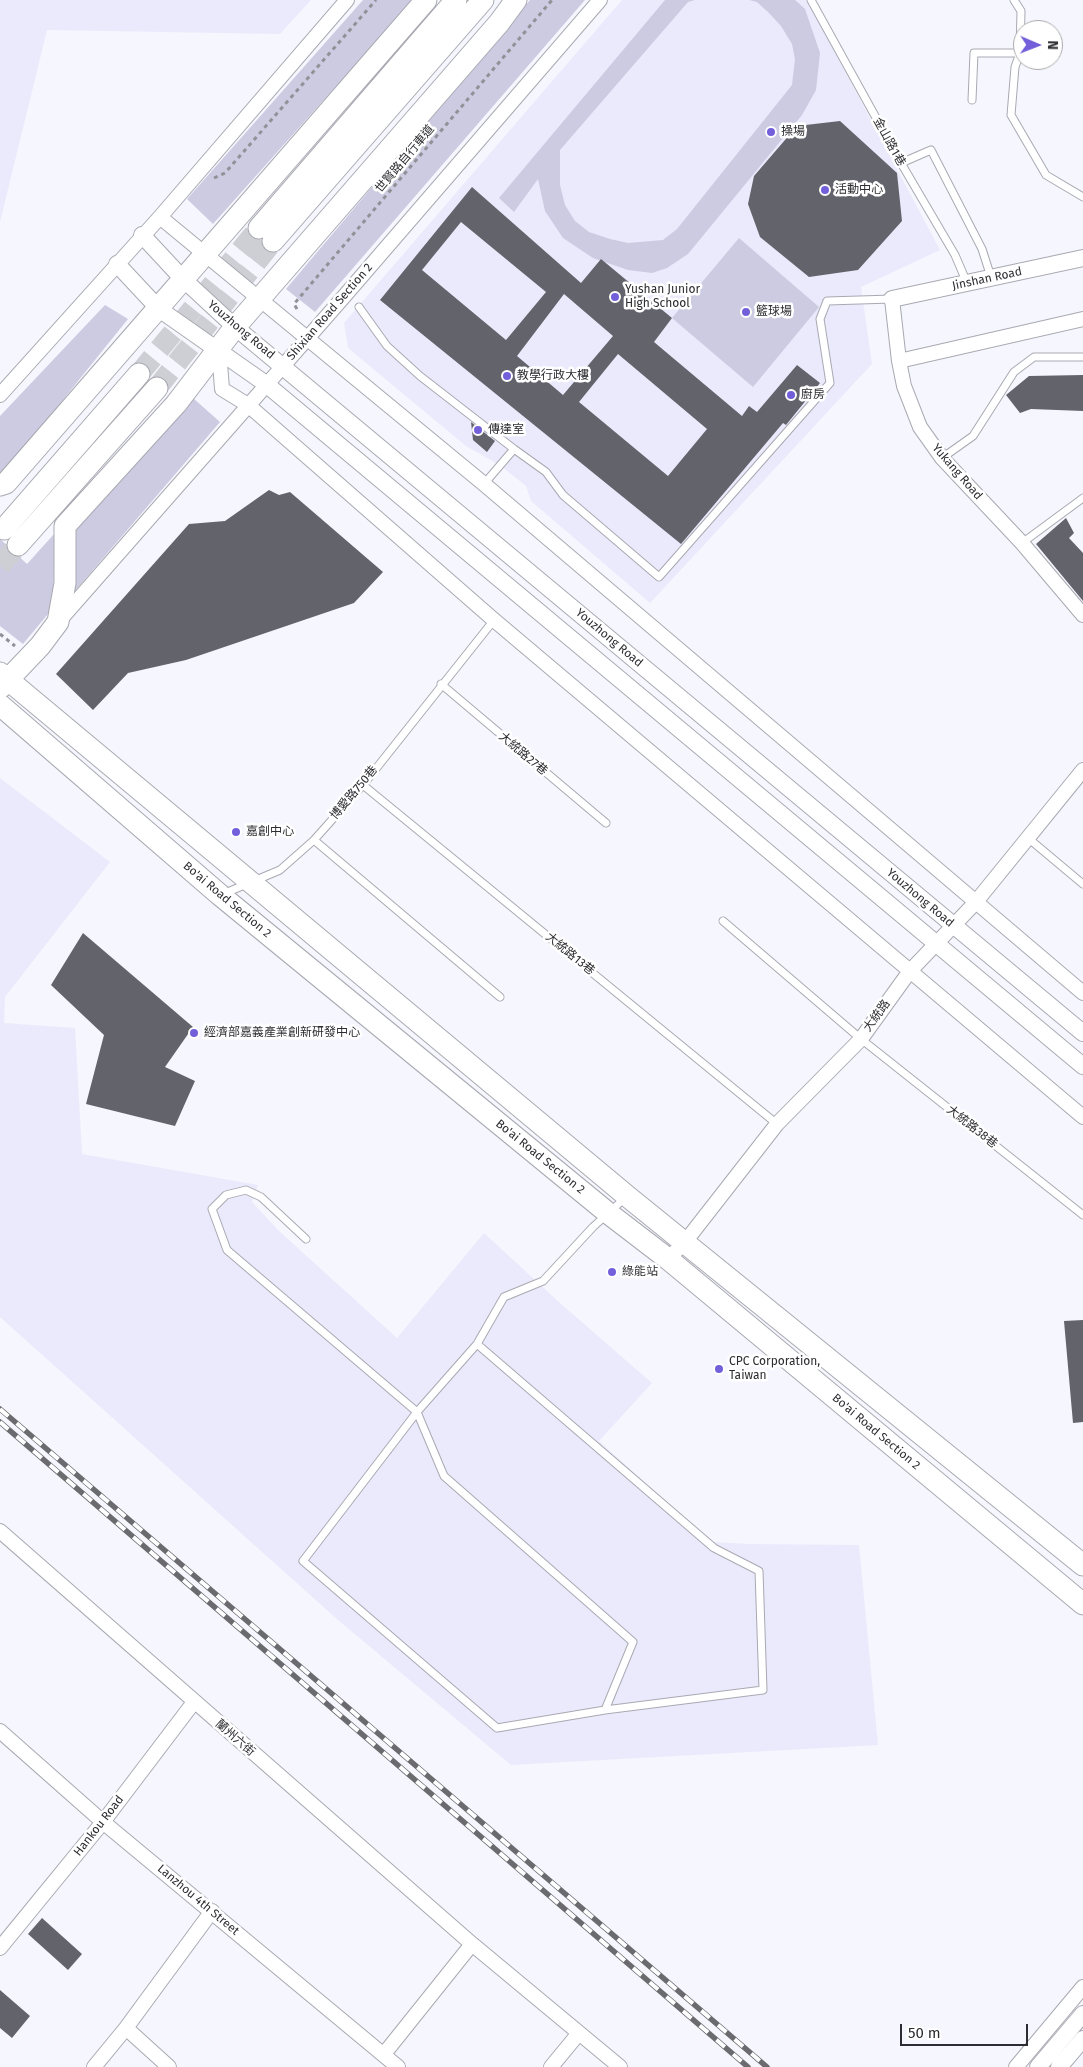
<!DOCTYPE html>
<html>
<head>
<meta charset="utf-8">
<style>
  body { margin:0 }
  #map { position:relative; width:1083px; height:2067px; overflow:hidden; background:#f6f6fe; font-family:"Fira Sans",sans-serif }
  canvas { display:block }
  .north { position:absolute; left:1013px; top:20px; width:50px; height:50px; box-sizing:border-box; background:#fff; border:1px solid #ababad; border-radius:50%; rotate:91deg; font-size:14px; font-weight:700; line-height:20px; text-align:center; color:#2d2d31 }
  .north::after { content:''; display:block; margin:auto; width:18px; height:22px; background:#725fd9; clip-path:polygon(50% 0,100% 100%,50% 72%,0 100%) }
  .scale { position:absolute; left:900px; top:2024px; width:128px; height:22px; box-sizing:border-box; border:2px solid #2d2d31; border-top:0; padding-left:6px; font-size:15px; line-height:18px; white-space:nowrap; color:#2d2d31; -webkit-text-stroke:4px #fff; paint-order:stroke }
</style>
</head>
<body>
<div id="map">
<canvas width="1083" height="2067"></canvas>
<div class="north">N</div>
<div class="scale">50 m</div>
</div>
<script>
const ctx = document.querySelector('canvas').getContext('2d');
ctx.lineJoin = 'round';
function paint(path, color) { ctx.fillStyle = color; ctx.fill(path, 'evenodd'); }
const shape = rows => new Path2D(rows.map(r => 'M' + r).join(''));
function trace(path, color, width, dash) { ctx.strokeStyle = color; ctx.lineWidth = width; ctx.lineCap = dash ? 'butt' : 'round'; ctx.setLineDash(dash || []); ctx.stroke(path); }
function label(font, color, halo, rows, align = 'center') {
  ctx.font = font + ' "Fira Sans","Noto Sans TC",sans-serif'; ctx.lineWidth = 5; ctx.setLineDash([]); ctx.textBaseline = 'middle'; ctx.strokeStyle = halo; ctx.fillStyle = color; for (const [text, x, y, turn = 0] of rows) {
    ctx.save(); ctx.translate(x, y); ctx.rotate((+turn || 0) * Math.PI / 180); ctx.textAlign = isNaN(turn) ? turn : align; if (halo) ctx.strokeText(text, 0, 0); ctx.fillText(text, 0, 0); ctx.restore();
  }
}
const built = shape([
  [0,0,311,0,280,34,47,30,0,222],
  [622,0,807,0,940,250,861,287,872,364,650,603,531,501,526,486,501,466,466,446,348,348,344,323],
  [0,778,110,862,5,997,4,1023,75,1028,82,1154,258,1185,252,1202,278,1230,397,1338,484,1233,560,1303,652,1383,599,1441,711,1542,750,1544,859,1545,878,1745,511,1765,338,1620,0,1317]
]);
const green = shape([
  [363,0,413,0,213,224,187,199],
  [530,0,585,0,315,312,286,289],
  [665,0,695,0,688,2,560,150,560,185,565,205,575,221,589,232,610,239,628,243,663,240,677,229,792,85,795,59,792,44,781,26,769,13,757,2,749,0,795,0,805,9,820,53,816,90,802,115,688,254,667,268,652,273,628,270,593,258,563,238,545,211,538,179,514,212,499,198],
  [739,238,819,307,753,387,672,318],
  [105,305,128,319,0,478,0,416],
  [193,398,220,422,68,599,72,529],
  [55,533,53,608,23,644,0,626,0,539,27,564]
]);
const building = shape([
  [840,121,897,173,902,221,858,270,809,277,760,237,748,204,754,176,797,126],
  [472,187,581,283,601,259,672,318,654,342,742,416,749,406,757,412,797,365,820,383,786,425,783,423,681,544,380,300],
  [461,222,546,292,506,340,422,270],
  [564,294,613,336,563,395,517,356],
  [618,354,707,429,668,476,579,402],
  [1083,375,1083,411,1031,409,1020,413,1006,395,1029,376],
  [471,422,495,441,487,452,473,440],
  [269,490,279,495,290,492,383,572,354,603,186,660,128,673,93,710,56,674,189,524,225,521],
  [1066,518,1074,533,1069,538,1083,553,1083,601,1036,544],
  [83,933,193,1027,165,1067,195,1081,175,1126,86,1104,104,1035,51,985],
  [1083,1320,1083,1422,1073,1423,1064,1321],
  [42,1918,82,1954,68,1970,28,1934],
  [0,1990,30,2016,12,2038,0,2028]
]);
const primaryTunnel = shape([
  [139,374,259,228],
  [157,388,273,241],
  [0,566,18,545]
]);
const path = shape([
  [214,178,225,173,376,0],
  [297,309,294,304,552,0],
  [0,634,15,646]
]);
const service = shape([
  [811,0,901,163,955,255,967,283],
  [1014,0,1021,11,1020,53,1015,67,1011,115,1046,175,1083,197],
  [972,100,974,53,1020,53],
  [901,163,931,150,982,249,991,277],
  [359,307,387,346,420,376,514,449,484,484],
  [514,449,546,472,563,495,659,577,830,383,820,319,827,301,892,299],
  [942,458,973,436,1014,372,1034,357,1083,357],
  [1022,543,1083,498],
  [441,684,606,823],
  [363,785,777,1124],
  [1028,838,1083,884],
  [314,840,500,997],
  [223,894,280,870,314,840,363,785,494,620],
  [723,921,861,1039,1083,1215],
  [306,1239,261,1197,246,1190,226,1195,212,1209,227,1250,417,1412,444,1476,633,1642,605,1710,763,1690,759,1571,714,1548,477,1344],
  [605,1710,497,1728,303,1561,417,1412,477,1344,504,1297,543,1281,593,1227,625,1198]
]);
const minor = shape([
  [160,217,484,484,1083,993],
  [892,299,899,361,904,386,920,427,942,458,1022,543,1083,615],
  [219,350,222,389,248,405,494,620,1083,1117],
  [899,361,1083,319],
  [0,395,160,217,347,0],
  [60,620,341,300,600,0],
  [668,1259,685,1242,777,1124,861,1039,910,971,975,903,1083,770],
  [0,1531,472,1944,620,2067],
  [0,1731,103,1822,398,2067],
  [0,1948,103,1822,194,1702],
  [126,2028,169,2067],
  [384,2054,472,1944],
  [94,2067,126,2028,212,1911],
  [551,2067,579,2033],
  [1016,2067,1083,1987]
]);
const tertiary = shape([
  [142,235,182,278,235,327,1083,1033],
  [117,264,159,309,266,384,1083,1066],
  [892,299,1083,258],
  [1038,2067,1083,2014],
  [1059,2067,1083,2039]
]);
const primary = shape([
  [259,228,456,0],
  [273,241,483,0],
  [0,485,6,483,426,0],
  [4,529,139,374],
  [18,545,157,388],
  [0,673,627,1196,1083,1565],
  [0,688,40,646,58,622,65,583,65,526,176,404,235,327,499,23,516,0],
  [0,705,220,895,608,1213,668,1259,1083,1604]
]);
const rail = shape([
  [0,1409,767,2067],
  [0,1422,748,2067]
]);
const markers = [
  [771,132,5,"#725fd9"],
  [825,190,5,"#725fd9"],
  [615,297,5,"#725fd9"],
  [746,312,5,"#725fd9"],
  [507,376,5,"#725fd9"],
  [791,395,5,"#725fd9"],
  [478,430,5,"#725fd9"],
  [236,832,5,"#725fd9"],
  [194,1033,5,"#725fd9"],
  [612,1272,5,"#725fd9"],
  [719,1369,5,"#725fd9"]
];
const poiNames = [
  ["操場",781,132],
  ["活動中心",835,190],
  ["Yushan Junior",625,290],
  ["High School",625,304],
  ["籃球場",756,312],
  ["教學行政大樓",517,376],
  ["廚房",801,395],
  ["傳達室",488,430],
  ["嘉創中心",246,832],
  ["經濟部嘉義產業創新研發中心",204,1033],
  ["綠能站",622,1272],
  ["CPC Corporation,",729,1362],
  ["Taiwan",729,1376]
];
const streetNames = [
  ["金山路1巷",889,142,61],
  ["世賢路自行車道",405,159,-50],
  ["Jinshan Road",987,279,-12],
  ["Shixian Road Section 2",330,312,-49],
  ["Youzhong Road",241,330,40],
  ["Yukang Road",957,472,49],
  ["Youzhong Road",609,638,40],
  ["大統路27巷",523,754,40],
  ["博愛路750巷",354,793,-50],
  ["Youzhong Road",920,898,40],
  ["Bo'ai Road Section 2",227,900,40],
  ["大統路13巷",570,954,39],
  ["大統路",877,1016,-54],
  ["大統路38巷",972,1127,38],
  ["Bo'ai Road Section 2",540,1157,39],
  ["Bo'ai Road Section 2",876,1432,40],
  ["蘭州六街",235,1738,41],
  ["Hankou Road",99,1826,-52],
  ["Lanzhou 4th Street",198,1900,40]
];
paint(built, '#eaeafc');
paint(green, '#cccbe2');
paint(building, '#63636c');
trace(primaryTunnel, '#ceced5', 21, [21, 11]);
trace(service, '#a9a9b2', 9);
trace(minor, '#a9a9b2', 16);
trace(tertiary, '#a9a9b2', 18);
trace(primary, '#a9a9b2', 23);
trace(path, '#919197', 3, [4, 4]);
trace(service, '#fff', 7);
trace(minor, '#fff', 14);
trace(tertiary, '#fff', 16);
trace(primary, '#fff', 21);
trace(rail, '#6a6a6f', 5.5);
trace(rail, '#fff', 4, [11]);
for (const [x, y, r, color] of markers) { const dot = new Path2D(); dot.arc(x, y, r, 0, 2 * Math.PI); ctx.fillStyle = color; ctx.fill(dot); trace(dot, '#fff', 2); }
label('12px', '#2d2d31', '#fff', poiNames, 'left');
label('12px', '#2d2d31', '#fff', streetNames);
</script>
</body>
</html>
